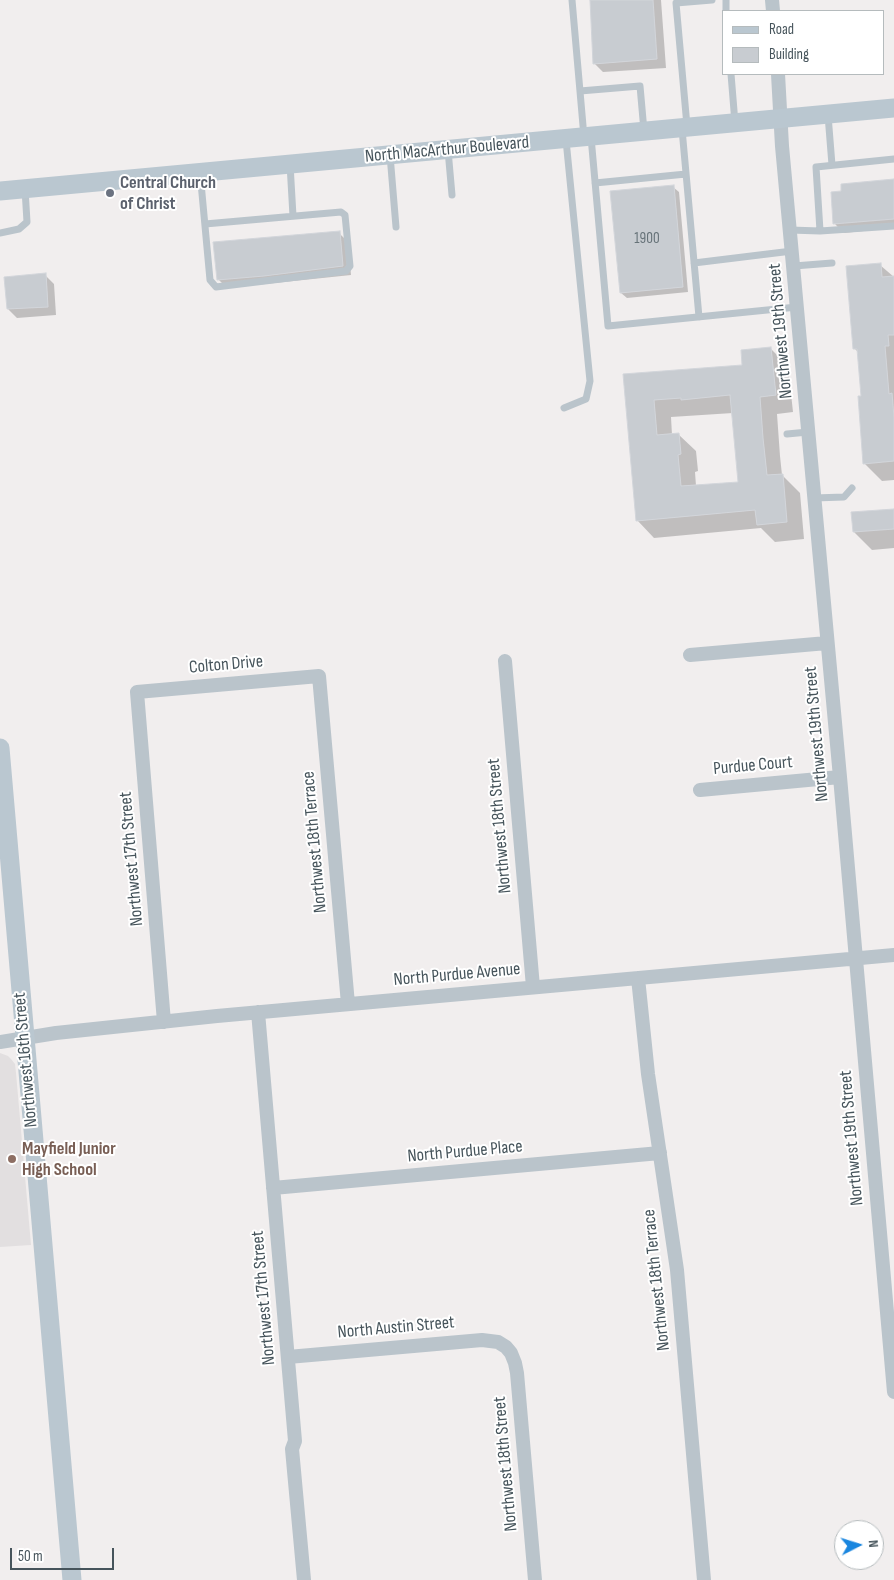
<!DOCTYPE html>
<html>
<head>
<meta charset="utf-8">
<style>
  body { margin:0 }
  #map { position:relative; width:894px; height:1580px; overflow:hidden; background:#f1eeee; font-family:"Sofia Sans Condensed",sans-serif }
  canvas { display:block }
  .legend { position:absolute; left:722px; top:10px; width:162px; height:65px; box-sizing:border-box; background:#fff; border:1px solid #b5bbbd; margin:0; padding:6px 9px; list-style:none; font-size:15px; color:#46545b }
  .legend li { display:flex; align-items:center; gap:10px; height:25px }
  .legend b { width:25px; border:1px solid #b5bbbd }
  .north { position:absolute; left:834px; top:1520px; width:50px; height:50px; box-sizing:border-box; background:#fff; border:1px solid #b5bbbd; border-radius:50%; rotate:85deg; font-size:14px; font-weight:700; line-height:20px; text-align:center; color:#46545b }
  .north::after { content:''; display:block; margin:auto; width:18px; height:22px; background:#1a86df; clip-path:polygon(50% 0,100% 100%,50% 72%,0 100%) }
  .scale { position:absolute; left:10px; top:1548px; width:104px; height:22px; box-sizing:border-box; border:2px solid #46545b; border-top:0; padding-left:6px; font-size:15px; line-height:18px; white-space:nowrap; color:#46545b; -webkit-text-stroke:4px #fff; paint-order:stroke }
</style>
</head>
<body>
<div id="map">
<canvas width="894" height="1580"></canvas>
<ul class="legend">
<li><b style="height:6px;background:#bac7d0"></b>Road</li>
<li><b style="height:14px;background:#c8ccd1"></b>Building</li>
</ul>
<div class="north">N</div>
<div class="scale">50 m</div>
</div>
<script>
const ctx = document.querySelector('canvas').getContext('2d');
ctx.lineJoin = 'round';
function paint(path, color) { ctx.fillStyle = color; ctx.fill(path, 'evenodd'); }
const shape = rows => new Path2D(rows.map(r => 'M' + r).join(''));
function trace(path, color, width, dash) { ctx.strokeStyle = color; ctx.lineWidth = width; ctx.lineCap = dash ? 'butt' : 'round'; ctx.setLineDash(dash || []); ctx.stroke(path); }
function label(font, color, halo, rows, align = 'center') {
  ctx.font = font + ' "Sofia Sans Condensed",sans-serif'; ctx.lineWidth = 4; ctx.setLineDash([]); ctx.textBaseline = 'middle'; ctx.strokeStyle = halo; ctx.fillStyle = color; for (const [text, x, y, turn = 0] of rows) {
    ctx.save(); ctx.translate(x, y); ctx.rotate((+turn || 0) * Math.PI / 180); ctx.textAlign = isNaN(turn) ? turn : align; if (halo) ctx.strokeText(text, 0, 0); ctx.fillText(text, 0, 0); ctx.restore();
  }
}
const education = shape([
  [0,1053,8,1056,11,1059,15,1064,16,1073,31,1245,0,1247]
]);
const shadow = shape([
  [591,0,661,0,666,68,603,72,594,63],
  [894,181,894,228,844,233,835,224],
  [673,187,679,192,688,292,627,298,621,293],
  [339,233,348,242,351,275,227,288,218,279],
  [880,265,894,277,894,480,882,481,864,463,862,397,858,352,854,348],
  [45,275,54,284,56,315,17,318,8,309],
  [771,349,788,366,793,412,777,414,780,456,782,475,800,493,804,539,775,542,761,528,654,538,637,520,624,375,744,366],
  [733,413,739,483,696,486,695,472,698,471,696,451,678,434,672,435,671,417],
  [894,510,894,548,872,550,854,532]
]);
const building = shape([
  [590,0,653,0,657,59,593,64,590,0],
  [894,179,894,219,833,224,831,192,841,191,841,184,894,179],
  [674,185,683,287,620,293,610,191,674,185],
  [340,231,343,266,264,276,217,280,213,242,340,231],
  [881,263,882,277,894,276,894,335,888,335,889,346,885,346,889,394,892,393,894,417,894,461,863,464,858,396,861,396,857,349,853,349,846,266,881,263],
  [46,273,48,307,7,309,4,277,46,273],
  [771,347,776,395,760,397,763,438,767,475,783,474,787,522,757,525,755,510,636,521,623,374,742,365,741,350,771,347],
  [730,395,738,482,681,486,678,455,681,454,679,433,657,435,654,400,681,398,681,400,730,395],
  [894,509,894,529,853,532,851,512,894,509]
]);
const lane = shape([
  [572,0,584,137],
  [726,0,726,11],
  [731,74,735,123],
  [580,91,640,86,644,131],
  [828,115,832,165],
  [687,126,676,3,712,0],
  [682,129,699,317],
  [591,137,608,326,797,307],
  [448,150,452,195],
  [390,155,396,227],
  [290,164,293,216],
  [200,172,210,280,216,287,346,271,350,266,345,215,341,212,205,224],
  [595,183,686,174],
  [790,230,820,231,894,226],
  [820,231,816,167,894,159],
  [0,233,19,229,27,222,25,189],
  [694,263,792,251],
  [794,266,832,263],
  [564,408,586,399,590,381,566,140],
  [787,434,808,432],
  [814,498,844,497,852,488]
]);
const street = shape([
  [772,0,773,11],
  [778,74,782,146,840,777,894,1392],
  [690,655,827,643],
  [505,661,533,987],
  [700,790,840,777],
  [638,978,648,1074,677,1270,704,1580],
  [258,1012,295,1441,292,1449,304,1580],
  [164,1022,137,692,319,676,348,1004],
  [0,1042,56,1033,217,1016,894,955],
  [273,1188,660,1153],
  [288,1357,482,1340,498,1342,506,1347,511,1353,515,1363,517,1373,535,1580]
]);
const secondary = shape([
  [0,191,894,108],
  [0,748,72,1580]
]);
const markers = [
  [110,193,5,"#6b7280"],
  [12,1159,5,"#8d6e63"]
];
const numberNames = [
  ["1900",647,239]
];
const streetNames = [
  ["North MacArthur Boulevard",447,150,-5],
  ["Northwest 19th Street",781,331,-95],
  ["Colton Drive",226,665,-5],
  ["Northwest 19th Street",817,734,-95],
  ["Purdue Court",753,766,-5],
  ["Northwest 18th Street",500,826,-95],
  ["Northwest 18th Terrace",315,842,-95],
  ["Northwest 17th Street",132,859,-95],
  ["North Purdue Avenue",457,975,-5],
  ["Northwest 16th Street",26,1060,-95],
  ["Northwest 19th Street",852,1138,-95],
  ["North Purdue Place",465,1152,-5],
  ["Northwest 18th Terrace",657,1280,-96],
  ["Northwest 17th Street",264,1298,-95],
  ["North Austin Street",396,1328,-5],
  ["Northwest 18th Street",506,1464,-95]
];
const worshipNames = [
  ["Central Church",120,183],
  ["of Christ",120,204]
];
const educationNames = [
  ["Mayfield Junior",22,1149],
  ["High School",22,1170]
];
paint(education, '#e2dfe0');
paint(shadow, '#0003');
paint(building, '#c8ccd1');
trace(building, '#d2d5da', 1);
trace(lane, '#bac4cb', 7);
trace(street, '#bac4cb', 14);
trace(secondary, '#bac7d0', 19);
for (const [x, y, r, color] of markers) { const dot = new Path2D(); dot.arc(x, y, r, 0, 2 * Math.PI); ctx.fillStyle = color; ctx.fill(dot); trace(dot, '#fff', 2); }
label('15px', '#667278', null, numberNames);
label('18px', '#46545b', '#fff', streetNames);
label('bold 18px', '#5b616d', '#fff', worshipNames, 'left');
label('bold 18px', '#785e54', '#fff', educationNames, 'left');
</script>
</body>
</html>
